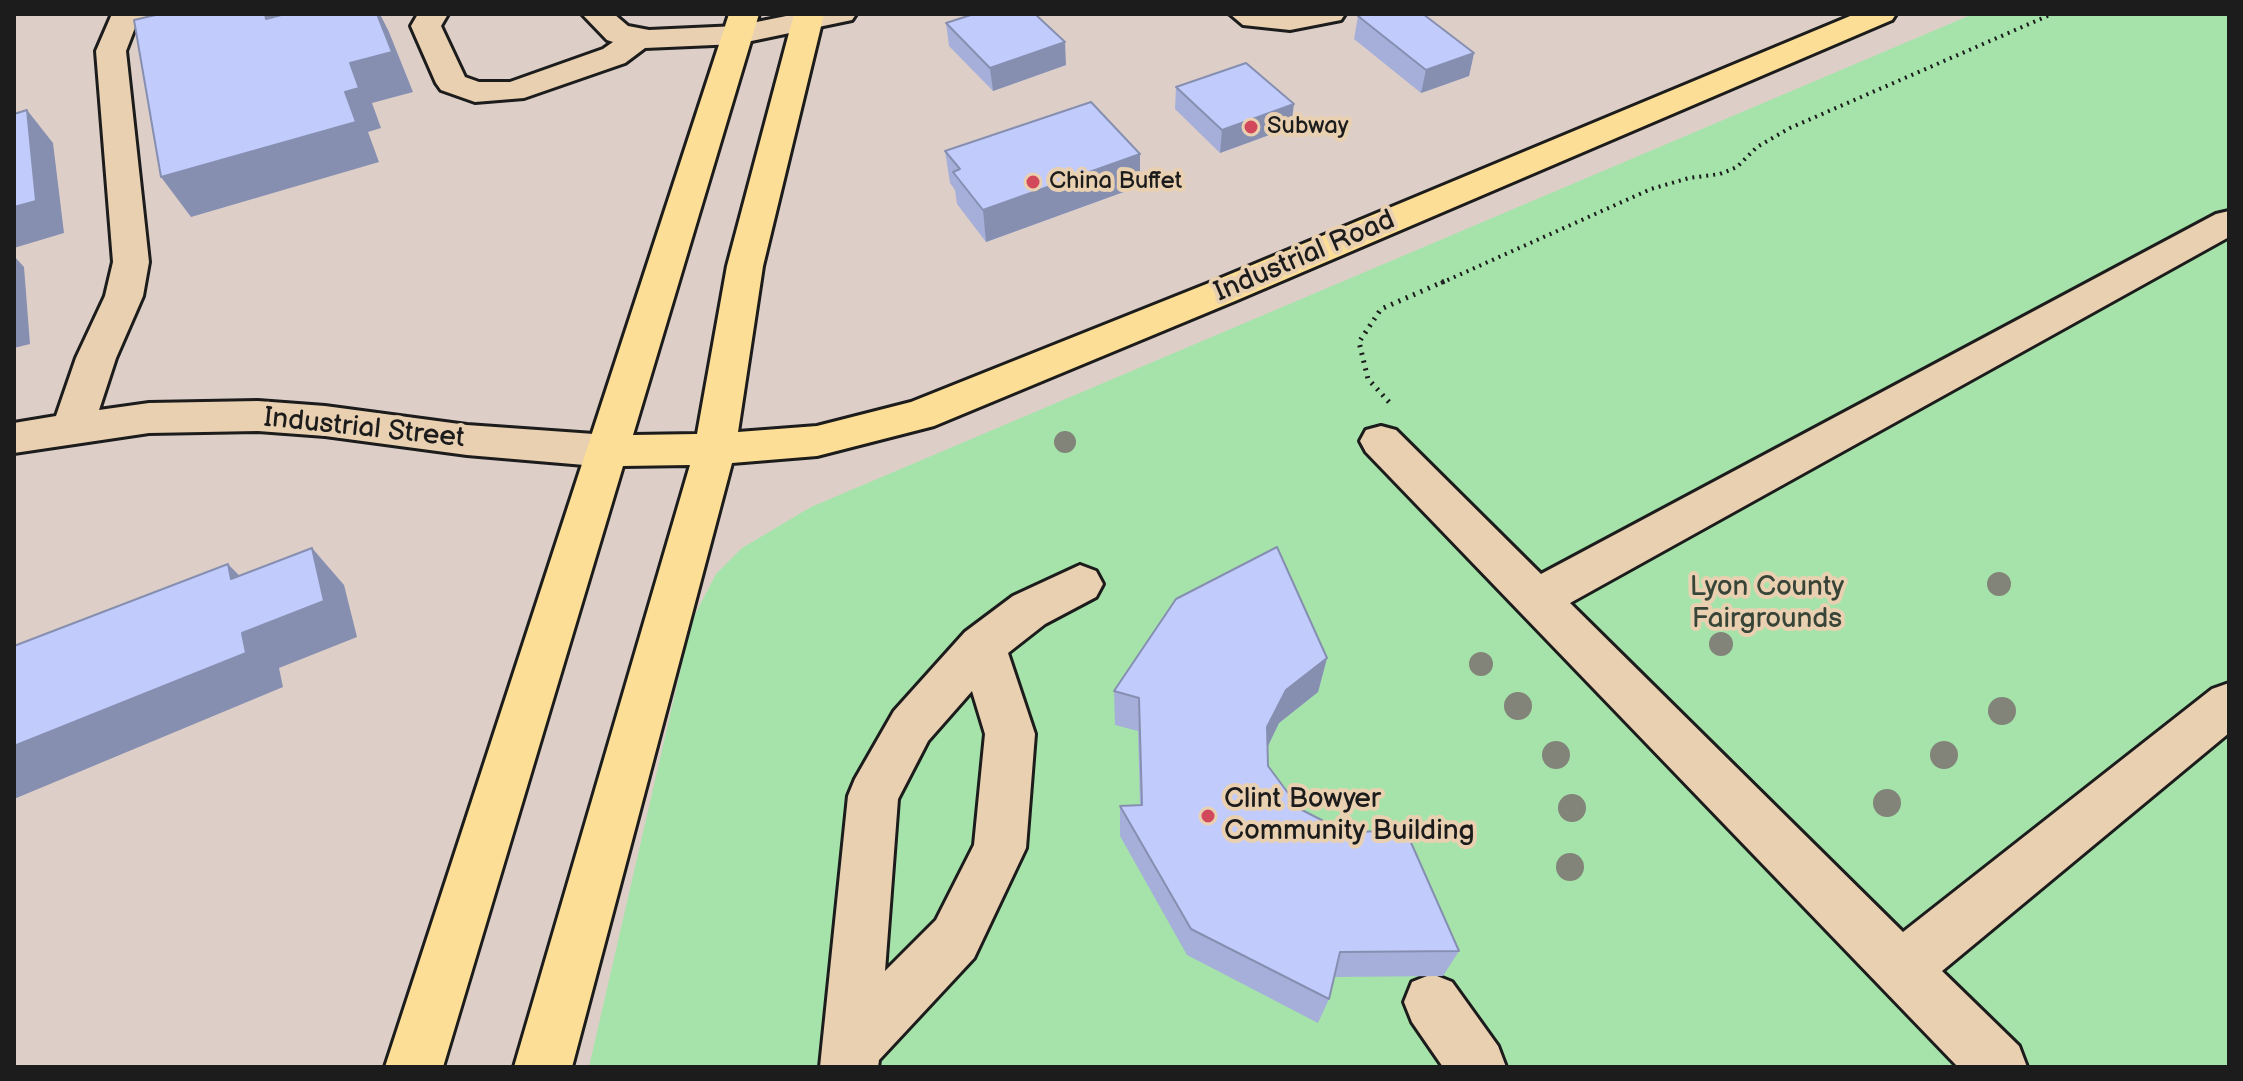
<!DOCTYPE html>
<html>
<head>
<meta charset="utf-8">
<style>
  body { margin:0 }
  #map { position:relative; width:2243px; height:1081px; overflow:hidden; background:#ddcfc8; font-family:"Balsamiq Sans",sans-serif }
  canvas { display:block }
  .frame { position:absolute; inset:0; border:16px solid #1c1c1c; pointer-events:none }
</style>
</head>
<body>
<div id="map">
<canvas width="2243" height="1081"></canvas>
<div class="frame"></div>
</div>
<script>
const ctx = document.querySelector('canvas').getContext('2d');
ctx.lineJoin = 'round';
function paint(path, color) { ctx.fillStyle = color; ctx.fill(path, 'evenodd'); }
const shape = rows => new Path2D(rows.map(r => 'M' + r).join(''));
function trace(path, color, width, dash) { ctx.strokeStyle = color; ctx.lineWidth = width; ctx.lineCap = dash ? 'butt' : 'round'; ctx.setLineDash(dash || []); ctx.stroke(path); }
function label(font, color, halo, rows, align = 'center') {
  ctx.font = font + ' "Balsamiq Sans",sans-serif'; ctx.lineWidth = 8; ctx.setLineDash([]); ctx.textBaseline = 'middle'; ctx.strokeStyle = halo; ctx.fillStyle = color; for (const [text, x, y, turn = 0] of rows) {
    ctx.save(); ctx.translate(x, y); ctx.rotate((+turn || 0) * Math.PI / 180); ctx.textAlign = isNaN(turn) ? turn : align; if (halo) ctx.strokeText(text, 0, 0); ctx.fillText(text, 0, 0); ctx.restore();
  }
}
const green = shape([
  [1973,14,2229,14,2229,1067,589,1067,692,620,716,574,742,548,811,507]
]);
const pathFar1 = shape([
  [1441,283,1651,189,1689,178,1720,174,1737,167,1757,147,1790,128,2052,14]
]);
const path = shape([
  [1389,402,1368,379,1359,342,1381,309,1445,281]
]);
const minor = shape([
  [112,14,149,14,136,25,126,51,149,262,143,296,116,358,99,410,149,403,258,401,325,406,467,425,608,435,623,440,629,451,623,462,608,467,467,455,325,436,258,431,149,433,14,453,14,423,56,416,76,358,105,296,113,262,96,51,112,14],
  [418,14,448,14,441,26,465,77,479,82,510,82,603,49,613,42,607,40,582,14,614,14,628,26,649,30,737,26,796,14,856,14,852,20,737,44,645,48,625,63,524,98,475,102,441,90,436,83,411,26,418,14],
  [1230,14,1345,14,1341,20,1290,30,1243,25,1230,14],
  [2229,211,2229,237,1570,603,1903,932,2212,689,2229,683,2229,733,1942,971,2019,1046,2027,1067,1958,1067,1366,452,1360,441,1366,430,1381,426,1396,430,1541,574,2216,214,2229,211],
  [1080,565,1096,571,1103,584,1096,597,1045,624,1008,653,1035,734,1026,848,974,958,879,1060,878,1067,820,1067,848,796,855,779,894,711,965,632,1013,596,1080,565],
  [972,691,985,734,974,845,936,920,885,971,898,799,928,741,972,691],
  [1432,974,1452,982,1498,1046,1506,1067,1443,1067,1412,1022,1404,1002,1412,982,1432,974]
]);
const major = shape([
  [729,14,759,14,633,435,697,434,727,266,794,14,824,14,763,266,738,432,817,426,911,402,1209,283,1855,14,1896,14,1892,20,1235,301,934,426,817,456,732,463,572,1067,514,1067,690,465,623,466,443,1067,385,1067,729,14]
]);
const trees = [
  [1065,442,11],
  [1999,584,12],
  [1721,644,12],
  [1481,664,12],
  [1518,706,14],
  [2002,711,14],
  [1556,755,14],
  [1944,755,14],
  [1887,803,14],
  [1572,808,14],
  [1570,867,14]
];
const wall = shape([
  [1358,16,1474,53,1469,76,1421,93,1354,39],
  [946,23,1066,65,993,91,949,46],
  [1176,87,1291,127,1220,153,1175,109],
  [945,151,1140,154,1140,186,986,242,957,204,955,190,950,183],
  [1327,658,1318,692,1279,723,1268,746,1268,766,1300,809,1459,951,1443,976,1334,977,1329,999,1318,1023,1187,955,1120,836,1120,806,1140,805,1138,731,1115,725,1114,691]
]);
const shadedWall = shape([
  [265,14,272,14,281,29,266,19],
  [377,14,380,14,389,32,413,92,372,103,381,128,368,132,379,162,191,217,161,177,345,92,350,63],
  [1065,42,1066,65,993,91,990,68],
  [1474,53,1469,76,1421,93,1426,70],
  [1294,104,1291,127,1220,153,1222,130],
  [27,110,53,143,64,233,14,248,14,207],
  [1140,154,1140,186,986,242,983,210],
  [14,256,24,267,30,344,14,348],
  [312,548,344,585,357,637,279,668,283,687,14,799,14,746,242,633],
  [228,564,264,601,231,579],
  [1327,658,1318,692,1279,723,1261,760,1267,727,1286,690]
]);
const building = shape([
  [160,14,265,14,266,19,285,14,377,14,392,52,350,63,359,88,345,92,356,122,161,177,134,20,160,14],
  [974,14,1035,14,1065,42,990,68,946,23,974,14],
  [1364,14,1423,14,1474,53,1426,70,1358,16,1364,14],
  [1246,63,1294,104,1222,130,1176,87,1246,63],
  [1091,102,1140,154,983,210,953,172,960,169,945,151,1091,102],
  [27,110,36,201,14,207,14,114,27,110],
  [1277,547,1327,658,1286,690,1267,727,1268,766,1300,809,1347,833,1405,829,1459,951,1340,952,1329,999,1191,929,1120,806,1142,805,1139,698,1114,691,1176,599,1277,547],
  [312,548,324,601,242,633,246,653,14,746,14,646,228,564,231,579,312,548]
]);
const markers = [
  [1251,127,8,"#d1495b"],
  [1033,182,8,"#d1495b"],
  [1208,816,8,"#d1495b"]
];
const farPoinames = [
  ["Subway",1267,127],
  ["China Buffet",1049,182]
];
const streetNames = [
  ["Industrial Road",1305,257,-23],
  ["Industrial Street",364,429,6]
];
const parkNames = [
  ["Lyon County",1767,588],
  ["Fairgrounds",1767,620]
];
const poiNames = [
  ["Clint Bowyer",1224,800],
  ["Community Building",1224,832]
];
paint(green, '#a5e3aa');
trace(minor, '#1c1c1c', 6);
trace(major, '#1c1c1c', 6);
trace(pathFar1, '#1c1c1c', 4, [2, 5]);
trace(path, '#1c1c1c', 5, [2, 6]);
paint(minor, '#e9d0b1');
paint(major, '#fcde96');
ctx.fillStyle = '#828379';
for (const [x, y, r] of trees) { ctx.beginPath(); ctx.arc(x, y, r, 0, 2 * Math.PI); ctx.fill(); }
paint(wall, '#a6afda');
paint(shadedWall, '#878fb1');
paint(building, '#c1ccfd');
trace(building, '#878fb1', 2);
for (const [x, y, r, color] of markers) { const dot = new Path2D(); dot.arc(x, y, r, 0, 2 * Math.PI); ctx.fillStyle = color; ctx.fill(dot); trace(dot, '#e9d0b1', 3); }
label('24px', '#1c1c1c', '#e9d0b1', farPoinames, 'left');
label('28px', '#1c1c1c', '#e9d0b1', streetNames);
label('28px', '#374438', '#e9d0b1', parkNames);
label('28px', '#1c1c1c', '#e9d0b1', poiNames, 'left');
</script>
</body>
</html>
